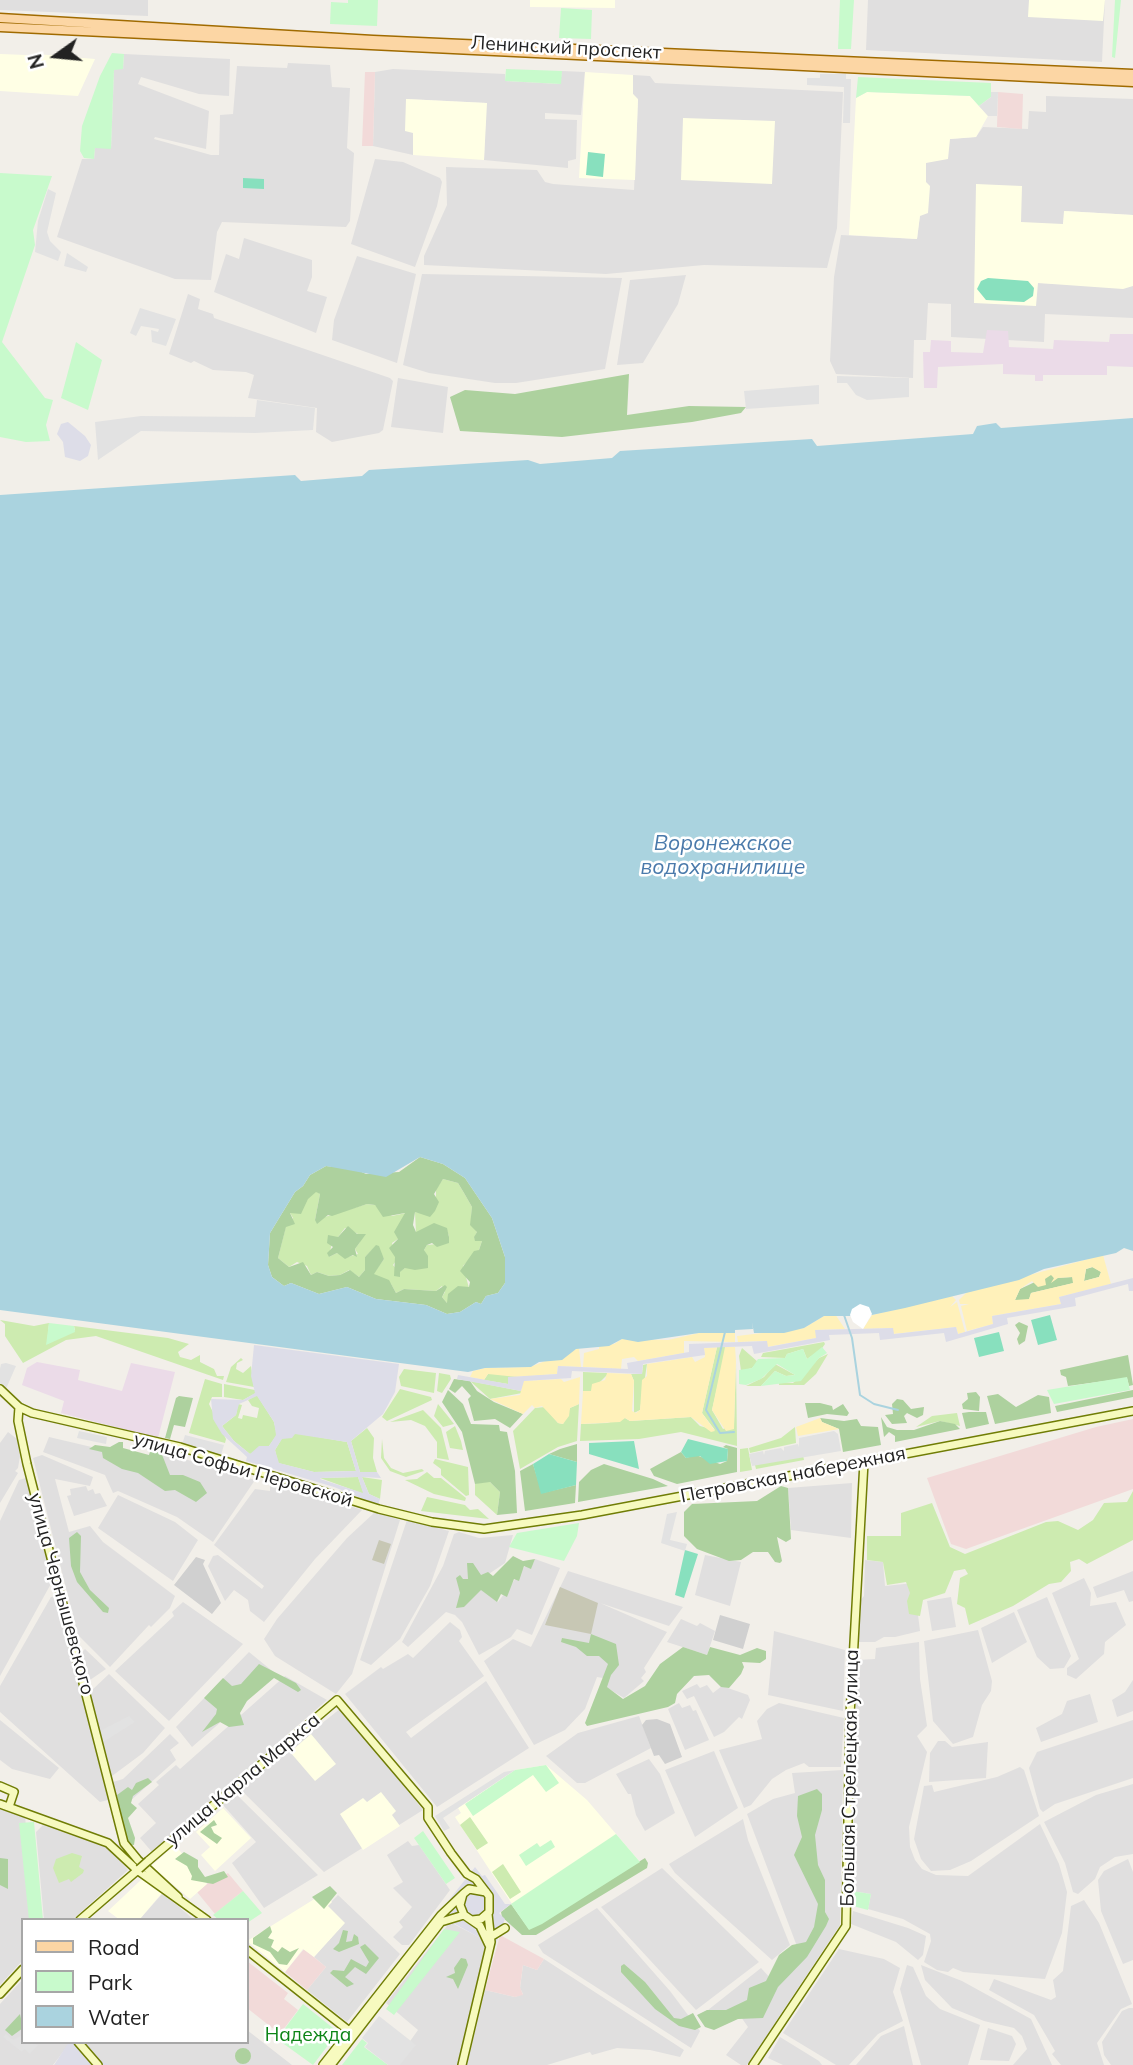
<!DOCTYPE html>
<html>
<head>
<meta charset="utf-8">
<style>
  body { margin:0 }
  #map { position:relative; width:1133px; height:2065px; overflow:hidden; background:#f2efe9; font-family:Mulish,sans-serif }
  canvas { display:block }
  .legend { position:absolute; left:21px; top:1918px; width:228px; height:126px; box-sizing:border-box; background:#fff; border:2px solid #a7a7a7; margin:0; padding:9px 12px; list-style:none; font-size:21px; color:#222 }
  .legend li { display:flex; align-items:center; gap:14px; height:35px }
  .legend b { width:35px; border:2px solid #a7a7a7 }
  .north { position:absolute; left:21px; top:21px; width:70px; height:70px; -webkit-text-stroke:5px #fff; paint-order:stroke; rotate:255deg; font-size:19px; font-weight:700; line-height:28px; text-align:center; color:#222 }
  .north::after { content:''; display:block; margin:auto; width:24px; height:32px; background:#222; clip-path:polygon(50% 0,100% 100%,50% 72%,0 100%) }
</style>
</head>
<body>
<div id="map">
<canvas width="1133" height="2065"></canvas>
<ul class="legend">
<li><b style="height:9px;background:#fcd6a4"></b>Road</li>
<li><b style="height:19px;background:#c8facc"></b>Park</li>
<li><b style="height:19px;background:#aad3df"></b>Water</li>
</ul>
<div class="north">N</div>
</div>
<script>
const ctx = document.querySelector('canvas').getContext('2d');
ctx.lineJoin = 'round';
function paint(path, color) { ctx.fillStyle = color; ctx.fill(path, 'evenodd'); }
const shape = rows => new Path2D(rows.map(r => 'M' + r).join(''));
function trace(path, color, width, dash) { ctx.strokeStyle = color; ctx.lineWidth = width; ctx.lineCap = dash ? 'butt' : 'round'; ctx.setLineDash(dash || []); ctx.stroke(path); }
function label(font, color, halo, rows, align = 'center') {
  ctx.font = font + ' Mulish,sans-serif'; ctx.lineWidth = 5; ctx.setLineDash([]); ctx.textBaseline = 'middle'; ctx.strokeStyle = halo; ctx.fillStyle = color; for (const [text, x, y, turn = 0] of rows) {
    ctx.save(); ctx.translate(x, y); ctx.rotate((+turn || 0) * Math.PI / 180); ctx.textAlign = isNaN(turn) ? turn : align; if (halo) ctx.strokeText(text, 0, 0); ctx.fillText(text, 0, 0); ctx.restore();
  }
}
const residential = shape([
  [0,0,148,0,148,16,0,10],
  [868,0,1105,0,1102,62,866,50],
  [124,54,230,59,229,96,199,94,141,77,138,84,209,111,206,149,155,137,154,139,211,155,219,155,220,115,233,114,237,66,287,68,288,63,330,65,332,87,350,88,347,148,354,153,350,221,346,227,222,222,217,232,211,280,175,279,57,237,82,159,94,159,95,148,111,148,114,69,123,69],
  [393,69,505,74,505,81,560,84,562,71,585,72,581,115,545,113,545,119,577,120,576,159,568,161,568,168,484,160,486,103,407,99,413,133,413,155,373,146,375,72],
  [633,75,650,76,655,83,843,92,837,228,827,268,704,265,606,274,424,265,424,256,447,205,446,167,537,170,545,182,553,184,634,190,638,100,633,94],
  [1046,96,1133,99,1133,215,1065,211,1063,224,976,270,974,302,1037,283,1133,286,1133,318,1045,314,1044,342,951,337,951,304,928,303,926,340,914,340,913,378,836,374,830,361,834,277,841,235,917,239,926,163,950,139,976,137,983,127,1028,129,1029,111,1046,112],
  [375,159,403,162,440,178,442,182,437,206,415,267,351,244],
  [244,238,312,260,312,277,307,291,327,297,316,333,214,292,226,254,239,259],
  [357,256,416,274,397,363,332,340,334,320],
  [422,274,622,278,605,369,516,383,495,383,429,373,403,365],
  [686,275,678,304,643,363,617,365,630,280],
  [188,294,200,299,198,309,213,314,214,318,390,378,393,381,383,430,379,433,332,442,316,432,317,408,248,398,254,375,246,372,213,370,194,361,191,363,169,354],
  [398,378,448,387,443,433,391,427],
  [8,1432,17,1439,20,1456,18,1468,15,1471,18,1473,0,1503,0,1443],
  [49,1437,147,1460,151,1449,255,1480,213,1542,177,1517,118,1491,113,1493,105,1475,43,1452],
  [42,1455,93,1477,90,1486,55,1479,69,1532,90,1526,103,1542,175,1596,170,1608,151,1627,149,1625,110,1667,78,1635,33,1458],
  [26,1478,53,1580,0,1676,0,1521,19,1480],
  [270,1480,362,1510,315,1559,264,1622,250,1611,248,1600,234,1590,225,1601,208,1566,213,1556,218,1555,262,1589,264,1586,214,1545,255,1489,270,1491],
  [852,1483,851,1538,791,1530,788,1488],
  [86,1486,88,1491,93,1489,95,1494,100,1493,107,1506,74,1516,67,1496,71,1495,70,1489],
  [118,1495,175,1522,198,1540,173,1581,98,1528],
  [375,1512,400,1520,352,1674,336,1694,275,1656,264,1639,277,1619,347,1538],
  [407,1520,449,1531,430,1586,400,1639,371,1665,360,1660],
  [459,1532,479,1538,513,1535,505,1563,474,1584,498,1602,525,1566,531,1568,535,1559,560,1568,532,1635,517,1629,511,1637,479,1655,462,1622,455,1615,446,1612,408,1647,402,1642,443,1566,454,1534],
  [705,1555,741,1562,730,1606,695,1595],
  [865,1560,883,1562,885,1586,914,1583,920,1631,895,1637,884,1637,875,1642,858,1642,859,1602,864,1596],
  [568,1571,683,1607,669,1626,600,1603,667,1632,644,1668,646,1672,641,1678,644,1681,624,1698,601,1684,603,1678,597,1677,585,1709,565,1730,534,1745,484,1661,513,1639,531,1647],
  [1133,1571,1133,1601,1129,1602,1124,1590,1097,1598,1093,1587],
  [1084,1578,1091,1593,1090,1606,1116,1602,1126,1625,1105,1642,1104,1654,1076,1679,1067,1675,1067,1668,1079,1659,1052,1593],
  [57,1596,108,1800,100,1802,0,1712,0,1686,51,1597],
  [951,1597,956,1627,932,1631,927,1601],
  [1047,1597,1071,1656,1064,1668,1050,1669,1037,1657,1017,1610],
  [183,1602,243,1644,169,1721,115,1671,174,1616,172,1612],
  [1014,1612,1027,1642,992,1663,981,1628],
  [681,1619,697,1626,700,1623,715,1631,707,1655,667,1642],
  [450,1622,460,1630,462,1637,459,1641,484,1676,406,1732,411,1738,486,1681,529,1748,437,1807,345,1694,381,1667,383,1669,408,1654,413,1658],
  [978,1630,992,1681,991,1691,982,1705,973,1737,953,1744,933,1721,924,1641],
  [774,1631,845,1650,843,1711,768,1695],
  [919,1642,920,1679,927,1726,917,1736,927,1752,909,1827,910,1847,915,1860,922,1869,936,1875,968,1876,1040,1824,1059,1864,1067,1892,1062,1933,1045,1979,963,1972,953,1968,948,1972,937,1970,924,1962,931,1941,930,1934,903,1919,868,1909,871,1894,852,1891,857,1660,875,1659,876,1648],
  [85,1649,106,1669,90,1680,82,1652],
  [249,1652,276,1674,192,1747,176,1727],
  [109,1674,165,1728,143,1753,112,1776,90,1692],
  [285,1676,327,1700,152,1852,140,1838,156,1823,138,1804,159,1785,156,1782,176,1765,180,1769],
  [1133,1680,1133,1711,1117,1717,1112,1700,1125,1692],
  [697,1684,700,1688,707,1685,713,1693,722,1686,748,1695,750,1700,742,1719,739,1717,724,1732,714,1737,694,1696,687,1699,682,1691],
  [1090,1694,1098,1722,1041,1742,1036,1728,1062,1714,1067,1701],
  [679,1703,682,1708,690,1705,693,1711,696,1710,709,1740,685,1750,668,1709],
  [779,1703,844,1718,841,1767,809,1767,804,1763,786,1770,772,1779,751,1805,744,1808,719,1750,762,1739,757,1721,767,1709],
  [341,1708,423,1810,324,1872,240,1789],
  [639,1716,651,1748,585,1783,577,1783,546,1756,578,1733],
  [0,1720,59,1768,50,1779,12,1769,0,1760],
  [1133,1720,1133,1778,1055,1804,1043,1812,1040,1809,1029,1768,1037,1752],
  [170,1734,179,1743,170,1750,176,1760,119,1811,113,1782,123,1779],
  [938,1741,945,1741,952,1747,988,1742,986,1778,929,1782,930,1753],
  [714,1751,738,1808,695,1837,665,1770],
  [649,1759,660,1774,675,1813,645,1831,636,1815,631,1794,628,1794,616,1774],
  [1020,1767,1024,1770,1039,1816,971,1861,950,1870,931,1871,921,1859,914,1839,924,1786,932,1785,934,1792,997,1777],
  [843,1770,840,1925,747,2065,741,2065,726,2055,748,2027,741,2017,722,2026,708,2010,761,1968,771,1979,801,1957,747,1814,773,1799,795,1793,792,1773],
  [1133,1784,1133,1854,1115,1857,1100,1867,1095,1879,1078,1894,1073,1892,1065,1863,1044,1822,1096,1795],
  [236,1794,318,1875,264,1908,232,1863,256,1842,223,1805],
  [0,1808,25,1817,37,1920,23,1920,23,1960,0,1985],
  [743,1819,748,1840,790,1945,772,1960,675,1873,669,1864],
  [43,1825,108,1848,128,1870,72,1920,44,1920,36,1832],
  [408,1841,412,1846,419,1845,450,1890,409,1945,402,1945,393,1937,403,1927,399,1922,412,1907,393,1888,403,1882,387,1855],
  [1128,1859,1133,1872,1133,1960,1123,1964,1101,1911,1098,1880,1104,1871],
  [662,1868,759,1962,696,2010,601,1907],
  [162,1894,177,1905,194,1920,139,1920],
  [338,1895,400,1954,347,2022,307,1990,326,1967,314,1957,344,1923,327,1906],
  [1084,1900,1099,1923,1132,2004,1121,2009,1097,2043,1104,2065,1061,2065,1052,2054,1055,2051,1034,2015,989,1990,994,1979,1051,2000,1056,1997,1053,1980,1063,1971,1071,1906],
  [597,1908,670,1991,700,2031,691,2048,543,1953,538,1945],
  [853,1911,908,1928,926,1936,923,1955,918,1960,896,1942,851,1924],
  [450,1922,488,1942,458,2065,393,2065,418,2030,386,2003],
  [839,1949,884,1959,900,1968,893,1992,903,2021,878,2034,849,2065,836,2065,783,2033],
  [544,1959,684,2050,680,2057,650,2050,617,2048,592,2055,590,2052,547,2065,467,2065,485,1990,515,1997,523,1994,520,1988,523,1965,537,1970],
  [907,1965,913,1967,926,1996,940,2009,980,2025,968,2065,921,2065,900,1989],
  [921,1965,962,1981,1031,2019,1052,2065,1013,2065,1027,2049,1022,2036,1014,2028,984,2021,952,2008,925,1980],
  [23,1979,23,2042,70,2043,53,2065,0,2065,0,2004],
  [1129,2008,1133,2008,1133,2065,1111,2065,1104,2055,1102,2042,1122,2011],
  [904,2026,913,2065,856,2065,881,2036],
  [988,2028,1012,2036,1016,2044,1009,2061,980,2060],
  [247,2030,292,2065,108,2065,98,2061,85,2042,247,2042],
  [780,2037,819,2061,822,2065,783,2065,768,2058]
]);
const commercial = shape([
  [365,72,375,72,373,146,362,146],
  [998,92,1023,94,1022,129,997,127],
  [1133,1419,1133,1489,966,1549,951,1544,927,1478,1096,1427],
  [220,1873,223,1876,228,1873,243,1891,215,1914,197,1892],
  [500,1935,544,1959,537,1970,523,1965,520,1987,523,1995,515,1997,485,1990],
  [304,1949,326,1967,307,1990,285,1972],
  [247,1961,288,1993,284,1999,298,2010,280,2034,247,2008]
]);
const industrial = shape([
  [987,330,1008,331,1009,347,1053,349,1054,340,1109,342,1110,334,1133,334,1133,367,1107,366,1107,375,1043,375,1043,381,1035,381,1035,375,1003,374,1003,364,938,367,937,388,924,388,923,352,930,352,931,340,951,341,951,352,983,353],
  [37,1362,80,1370,78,1380,122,1391,131,1363,175,1372,158,1438,61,1413,64,1401,22,1385,27,1368]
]);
const education = shape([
  [530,0,615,0,615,8,530,7],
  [1029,0,1105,0,1103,21,1028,17],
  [0,54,27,55,36,63,37,54,95,59,78,96,0,91],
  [585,72,633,75,633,94,638,99,635,180,579,178],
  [867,92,970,96,988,116,976,137,950,139,948,159,926,163,926,182,930,186,928,213,920,216,917,239,849,235,856,98],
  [406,99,487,103,484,160,413,155,413,133,405,131],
  [683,118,775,121,772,184,681,180],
  [976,184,1022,186,1021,222,1063,224,1064,211,1133,215,1133,286,1123,289,1038,283,1036,306,974,303],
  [311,1734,336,1764,315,1781,290,1752],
  [546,1765,587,1800,640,1862,529,1930,455,1817,461,1813,458,1808,515,1770],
  [381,1792,396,1811,392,1815,400,1826,363,1850,340,1814,363,1798,367,1802],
  [223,1808,251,1838,215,1871,201,1855,210,1847,196,1832],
  [175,1845,207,1884,190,1899,151,1866],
  [142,1879,162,1893,139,1920,120,1920,108,1911],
  [324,1893,332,1902,328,1906,345,1923,314,1957,303,1949,285,1972,247,1941]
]);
const religious = shape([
  [196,1557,205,1560,203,1564,221,1603,212,1614,174,1585],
  [720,1615,750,1624,743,1649,713,1640],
  [657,1719,670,1724,682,1757,665,1764,659,1755,654,1756,642,1725,646,1720]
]);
const construction = shape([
  [379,1540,391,1544,384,1564,372,1560],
  [560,1587,598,1603,591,1634,545,1625]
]);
const grass = shape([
  [443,1179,458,1183,464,1193,472,1207,471,1221,477,1232,474,1238,482,1241,479,1250,463,1266,469,1288,447,1303,442,1297,445,1292,442,1286,436,1291,404,1289,396,1293,391,1284,373,1274,384,1259,376,1246,365,1257,365,1270,359,1277,349,1270,340,1275,329,1276,317,1272,311,1275,307,1266,297,1262,289,1267,278,1258,286,1226,293,1218,290,1213,316,1191,320,1194,315,1220,367,1204,375,1205,392,1216,406,1213,398,1239,392,1243,396,1261,393,1265,399,1272,405,1268,428,1268,424,1250,427,1245,448,1243,449,1236,446,1228,416,1233,415,1212,420,1213,436,1197,436,1189],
  [345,1228,360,1235,360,1242,355,1249,358,1254,348,1257,337,1253,329,1257,333,1237,338,1237],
  [0,1320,34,1326,49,1323,47,1344,75,1330,74,1326,168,1338,189,1344,178,1352,180,1357,191,1360,200,1355,200,1362,214,1369,217,1376,224,1376,223,1380,96,1336,66,1340,23,1363,5,1336,5,1324],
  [824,1342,825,1344,820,1351,807,1359,803,1349,787,1354,785,1358,761,1357,763,1353],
  [717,1347,725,1347,725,1354,712,1410,723,1429,734,1424,736,1361,737,1446,681,1432,639,1439,580,1441,581,1424,607,1423,625,1418,630,1421,691,1417,700,1426,715,1430,702,1413],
  [742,1348,758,1362,752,1368,741,1371,739,1356],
  [828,1354,816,1374,804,1385,779,1385,779,1382,793,1383,819,1358],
  [241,1358,243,1360,237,1363,236,1369,243,1373,251,1366,254,1387,226,1382,231,1367],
  [647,1364,640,1410,634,1413,634,1381,631,1374,642,1374,643,1365],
  [775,1364,795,1375,786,1376,775,1371,761,1386,746,1386,764,1377],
  [404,1369,436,1373,434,1393,401,1386,399,1377],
  [583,1372,607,1373,607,1375,591,1391,583,1391],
  [439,1373,450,1375,451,1379,442,1393,437,1391],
  [488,1374,517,1374,517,1377,508,1378,508,1384,484,1380],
  [205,1379,222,1384,222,1397,212,1397,209,1404,226,1439,225,1443,189,1433],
  [470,1381,521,1391,522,1393,490,1399],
  [224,1384,255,1390,256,1393,243,1400,224,1397],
  [400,1389,431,1397,432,1400,387,1421,382,1417],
  [257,1395,274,1422,277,1435,269,1446,250,1454,234,1441,222,1426,236,1415,238,1404,242,1405,238,1418,242,1419,243,1415,257,1418,259,1408,252,1406,248,1400],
  [438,1404,447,1415,454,1424,443,1427,434,1416],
  [579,1404,577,1441,558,1447,520,1469,513,1431,535,1408,545,1407,558,1423,563,1424,570,1408],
  [423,1410,441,1428,449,1460,437,1458,437,1442,425,1426,411,1420,390,1422],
  [957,1413,960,1426,940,1421,916,1427,932,1416],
  [455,1426,461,1441,463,1450,450,1448,446,1432],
  [795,1427,796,1443,750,1453,749,1448,781,1438],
  [367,1428,374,1438,373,1458,377,1472,360,1472,351,1441],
  [295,1433,347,1442,356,1471,314,1472,278,1463,275,1450,282,1438],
  [382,1439,384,1458,391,1468,403,1473,422,1469,424,1471,406,1477,390,1471,381,1458],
  [748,1448,752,1470,740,1472,740,1449],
  [803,1455,804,1460,756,1469,755,1465],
  [435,1459,468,1467,469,1495,466,1496,441,1475,441,1469,433,1463],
  [427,1472,434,1478,441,1478,466,1498,465,1501,434,1494,405,1480,417,1479],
  [358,1477,364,1494,320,1478,321,1478],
  [362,1477,382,1480,380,1499,369,1494],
  [483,1481,490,1482,500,1492,497,1515,475,1495,475,1484],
  [1133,1491,1133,1540,1087,1564,1079,1559,1070,1562,1071,1571,1061,1582,1049,1584,1013,1606,969,1625,965,1608,957,1604,960,1578,968,1574,965,1569,954,1571,945,1593,923,1600,920,1616,909,1614,907,1601,910,1593,906,1582,887,1585,883,1562,867,1560,867,1536,901,1536,901,1513,932,1503,950,1547,965,1554,1046,1522,1058,1521,1078,1530,1093,1520,1104,1503,1127,1502],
  [427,1497,465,1505,470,1510,478,1509,489,1519,421,1511],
  [470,1817,488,1843,477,1850,460,1825],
  [72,1853,82,1856,79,1867,84,1870,83,1873,71,1882,69,1879,59,1883,53,1868,56,1859],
  [503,1864,521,1892,510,1899,492,1872]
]);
const forest = shape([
  [629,374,627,415,689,406,746,407,741,413,692,422,562,437,460,431,450,397,465,390,515,394],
  [420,1157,443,1164,465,1178,492,1218,505,1257,505,1283,498,1293,486,1296,481,1304,476,1302,460,1312,447,1314,426,1305,376,1299,347,1287,319,1294,291,1283,284,1286,272,1277,268,1265,270,1233,295,1192,303,1186,310,1175,326,1166,355,1169,366,1174,399,1172],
  [443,1179,458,1183,464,1193,472,1207,470,1225,477,1232,474,1237,475,1241,482,1241,479,1250,474,1251,460,1271,470,1282,469,1287,458,1286,448,1294,447,1303,442,1297,447,1287,445,1285,436,1291,404,1289,396,1293,389,1280,374,1274,384,1259,379,1246,376,1245,365,1257,365,1270,359,1277,350,1270,340,1275,329,1276,317,1272,311,1275,303,1262,289,1267,278,1258,286,1227,295,1224,290,1213,301,1214,308,1199,316,1192,320,1194,315,1220,317,1224,328,1215,332,1216,367,1204,375,1205,383,1217,405,1213,394,1232,398,1239,389,1248,395,1257,394,1276,400,1277,400,1272,405,1268,415,1270,428,1268,428,1256,424,1250,427,1245,432,1243,437,1247,449,1243,449,1237,447,1228,434,1223,416,1232,413,1225,415,1212,430,1217,435,1211,439,1202,434,1194],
  [348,1226,357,1234,366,1234,355,1249,357,1257,353,1255,345,1259,337,1253,329,1257,327,1253,333,1247,327,1243,328,1235,338,1237],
  [1093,1267,1101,1272,1099,1277,1084,1281,1086,1269],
  [1052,1274,1054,1278,1073,1277,1074,1283,1031,1293,1029,1300,1015,1300,1020,1289],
  [1019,1322,1028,1326,1025,1341,1019,1345,1017,1339,1020,1333,1015,1325],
  [1128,1355,1133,1385,1129,1386,1127,1378,1068,1386,1066,1377,1061,1375,1060,1370],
  [454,1379,470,1381,477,1391,494,1402,523,1414,510,1428,495,1419,474,1421,468,1399,471,1396,462,1386,455,1393,449,1389],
  [448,1390,463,1404,471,1424,499,1425,500,1431,507,1432,515,1471,517,1513,497,1515,500,1492,490,1482,475,1484,462,1432,442,1402],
  [1133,1390,1133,1397,1057,1412,1055,1406],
  [976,1392,980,1397,979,1411,963,1409,962,1404,968,1399,967,1393],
  [998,1394,1016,1407,1038,1395,1049,1397,1051,1413,995,1424,987,1396],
  [179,1396,193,1398,185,1427,174,1425,170,1439,165,1438,176,1398],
  [897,1399,903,1400,911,1409,924,1407,923,1415,917,1418,907,1413,904,1416,907,1423,892,1424,885,1415,893,1414,892,1404],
  [805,1403,820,1403,832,1406,833,1410,843,1404,849,1413,847,1416,827,1414,808,1418],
  [969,1412,986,1412,989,1424,966,1429,962,1413],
  [881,1417,887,1427,897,1430,914,1430,940,1421,955,1424,960,1429,895,1442,895,1436,889,1432,884,1437],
  [820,1418,844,1421,857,1419,861,1426,878,1427,881,1445,843,1452,839,1429,822,1422],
  [119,1442,123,1442,123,1448,149,1455,151,1449,161,1452,170,1475,183,1475,200,1482,207,1493,196,1502,175,1490,165,1491,138,1473,122,1469,103,1458,102,1452,89,1449,95,1445,110,1447],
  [577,1444,577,1462,549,1454,560,1449],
  [726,1445,737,1448,737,1472,677,1484,654,1476,650,1469,681,1452,686,1458,696,1455,720,1464,727,1461,728,1449,723,1447],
  [533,1464,542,1493,576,1485,575,1503,525,1511,520,1471],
  [604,1464,653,1479,668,1486,578,1502,579,1482,591,1470],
  [781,1486,788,1488,791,1539,786,1542,777,1537,782,1561,780,1563,775,1562,768,1552,753,1552,741,1560,729,1561,697,1549,684,1536,684,1512,692,1504,757,1501],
  [77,1532,81,1536,80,1572,90,1590,109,1608,108,1613,103,1612,77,1582,71,1566,69,1538],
  [513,1556,523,1561,535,1559,531,1569,524,1566,519,1581,514,1579,507,1597,501,1594,497,1602,481,1590,464,1607,456,1608,460,1593,456,1578,460,1575,463,1579,468,1579,467,1563,473,1563,481,1575,488,1572,493,1576],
  [591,1634,616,1644,619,1665,611,1675,607,1687,623,1699,645,1686,660,1664,683,1647,707,1655,710,1647,740,1655,757,1648,766,1651,766,1659,760,1663,742,1662,744,1667,741,1674,729,1688,721,1687,709,1675,694,1676,677,1694,675,1703,668,1707,587,1726,585,1723,608,1664,599,1656,587,1656,576,1647,561,1642,562,1638,589,1643],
  [259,1664,296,1683,301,1690,298,1692,274,1678,247,1701,240,1713,244,1725,229,1727,220,1722,202,1732,216,1714,217,1709,204,1698,223,1678,232,1686,241,1684],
  [148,1778,152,1782,133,1796,131,1803,137,1808,128,1818,135,1838,134,1845,130,1845,124,1833,117,1795,128,1787,132,1790,136,1783],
  [817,1789,822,1794,822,1810,815,1835,818,1865,825,1880,825,1912,829,1919,826,1926,807,1957,778,1987,763,2018,738,2019,714,2030,705,2027,697,2015,707,2010,726,2010,747,2000,749,1988,766,1981,779,1955,792,1945,806,1942,814,1927,818,1904,794,1855,802,1837,797,1816,798,1796],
  [214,1820,217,1825,211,1827,214,1833,222,1838,217,1844,200,1832],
  [184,1852,198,1860,198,1867,205,1877,224,1871,228,1877,213,1884,191,1880,192,1876,187,1866,175,1859],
  [0,1858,8,1859,8,1889,0,1885],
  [645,1858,648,1863,647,1868,536,1935,522,1935,502,1917,501,1912,511,1904,529,1929],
  [330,1886,337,1893,324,1909,312,1897],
  [270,1926,272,1932,268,1938,274,1940,271,1947,278,1952,282,1947,290,1952,299,1948,287,1965,279,1964,270,1952,253,1944,253,1938],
  [343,1930,348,1931,346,1942,352,1941,354,1934,358,1937,359,1944,339,1952,333,1949,339,1943],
  [365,1944,379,1958,366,1974,355,1967,345,1977,354,1984,347,1987,330,1973,333,1970,344,1971,351,1959,366,1967,369,1962,360,1947],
  [461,1958,466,1959,468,1965,458,1989,453,1979,446,1977,455,1973,454,1968],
  [624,1964,645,1982,674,2018,681,2019,693,2013,701,2027,695,2030,679,2026,655,2009,621,1972,621,1966],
  [20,2014,23,2028,12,2036,5,2030],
  '235 2056a8 8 0 1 1 16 0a8 8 0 1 1-16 0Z'
]);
const sand = shape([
  [1103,1255,1111,1284,1059,1297,1061,1304,992,1316,993,1324,967,1331,961,1306,969,1304,960,1304,959,1300,967,1292],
  [1092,1267,1101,1272,1099,1277,1084,1281,1086,1269],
  [1051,1275,1054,1278,1051,1283,1058,1278,1072,1277,1073,1283,1031,1293,1029,1299,1015,1300,1020,1289,1032,1281,1038,1287,1046,1285,1045,1279],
  [952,1296,956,1300,950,1307,957,1302,965,1332,958,1334,956,1327,893,1334,892,1328,863,1329,872,1315],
  [835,1314,845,1329,816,1330,816,1338,767,1347,766,1341,738,1342,737,1336,804,1328,824,1316],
  [699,1333,735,1333,735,1342,684,1341,684,1353,638,1361,634,1357,622,1359,621,1369,583,1367,584,1353,599,1349,599,1346,614,1344,622,1339,668,1340],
  [717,1347,702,1413,715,1431,711,1432,691,1417,630,1421,625,1418,620,1422,581,1424,583,1391,591,1391,592,1384,605,1380,607,1373,631,1374,634,1381,632,1411,636,1413,640,1410,642,1380,647,1376,647,1364,692,1357,695,1362,705,1357,704,1348],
  [725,1347,735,1347,736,1361,734,1429,726,1431,712,1410],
  [579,1348,581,1367,558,1366,557,1374,517,1377,488,1374,484,1380,470,1377,473,1371,485,1368,530,1367],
  [580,1377,579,1404,570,1408,569,1416,563,1424,558,1423,542,1406,535,1408,532,1405,523,1414,490,1399,520,1395,523,1381,561,1379,564,1382],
  [820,1418,822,1422,839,1429,798,1436,796,1427]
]);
const park = shape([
  [348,0,378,0,377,26,330,24,331,2,348,3],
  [840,0,854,0,851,49,838,49],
  [1115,0,1121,0,1115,58,1112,57],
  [561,8,592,10,591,39,559,38],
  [112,53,124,54,123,69,114,70,111,149,95,148,94,159,84,158,80,151,82,126,100,76],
  [506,69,562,71,561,84,505,81],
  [858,77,991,83,991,97,979,106,970,96,867,92,856,98],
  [0,173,52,176,33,230,35,245,2,342,45,398,53,400,46,425,50,441,26,442,0,437],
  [76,342,102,360,88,410,61,398],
  [49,1323,74,1326,75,1332,46,1345],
  [822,1347,827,1353,819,1358,801,1381,761,1386,775,1371,786,1376,795,1375,777,1364,761,1379,746,1385,739,1384,739,1370,752,1368,758,1359,785,1358,787,1354,803,1349,807,1359],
  [1127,1377,1130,1390,1054,1404,1047,1390],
  [579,1523,577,1536,564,1561,509,1547,517,1533],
  [546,1765,559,1783,546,1792,533,1775,473,1816,465,1804,515,1770],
  [34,1822,43,1920,29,1920,19,1823],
  [423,1831,455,1878,446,1884,414,1838],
  [616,1834,640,1862,542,1924,529,1930,511,1904],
  [551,1840,555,1847,526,1866,519,1855,537,1843,540,1847],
  [243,1891,262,1913,247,1923,247,1920,219,1920,213,1915],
  [852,1891,871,1894,868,1910,853,1906],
  [444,1929,460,1932,394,2015,386,2009],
  [303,2004,338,2032,313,2065,277,2039],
  [362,2039,367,2043,364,2047,388,2065,342,2065]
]);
const pitch = shape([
  [588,152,605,154,603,177,586,175],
  [243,178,264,179,264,189,243,188],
  [988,278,1028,281,1034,288,1033,296,1024,302,986,300,977,289,981,281],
  [1050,1315,1057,1340,1038,1345,1031,1320],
  [999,1332,1004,1351,979,1357,974,1338],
  [688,1439,728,1449,727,1461,710,1464,700,1456,686,1458,681,1452],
  [634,1441,639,1469,589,1454,589,1443],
  [549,1454,577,1462,576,1485,541,1494,533,1464],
  [685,1550,698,1554,684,1598,675,1595]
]);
const parking = shape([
  [820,74,846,74,846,79,851,79,850,123,843,123,844,87,807,85,807,78,820,78],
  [991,92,998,92,997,116,988,116,979,106,991,97],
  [48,189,56,193,47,232,50,241,61,252,58,261,35,252,38,221],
  [67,253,88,267,86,272,64,266],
  [140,308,176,319,166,346,152,342,151,330,158,332,159,329,141,326,136,336,130,333],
  [837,376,909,378,909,397,867,400,856,395,847,383,837,383],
  [819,385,819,404,746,409,744,391],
  [257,400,315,408,313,430,255,433,141,431,98,460,95,422,141,416,255,417],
  [6,1363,16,1366,5,1391,0,1386,0,1369,1,1364],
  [79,1431,107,1437,106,1444,77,1438],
  [834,1431,838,1434,841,1451,752,1466,749,1454,763,1451,764,1455,765,1451,781,1448,784,1451,784,1447,798,1444,799,1447,799,1438],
  [185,1435,224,1445,221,1455,182,1445],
  [677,1512,670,1540,687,1544,685,1551,661,1543,667,1514],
  [129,1716,135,1722,103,1742,100,1731],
  [515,1770,443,1818,450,1828,444,1831,435,1816,504,1772],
  [379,2016,416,2045,400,2065,388,2065,365,2047,368,2043,362,2038],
  [6,2034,13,2040,23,2035,23,2042,38,2045,30,2054,24,2049,22,2052,3,2037]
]);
const plaza = shape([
  [68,422,85,436,91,445,88,456,80,461,65,457,63,442,57,434,61,424],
  [1133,1278,1133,1291,1129,1291,1128,1284,1075,1298,1076,1306,1007,1318,1008,1324,946,1342,944,1333,880,1340,879,1333,829,1335,830,1340,754,1354,752,1346,704,1348,705,1355,643,1364,642,1374,572,1371,571,1378,524,1381,521,1391,457,1379,458,1375,508,1384,508,1377,557,1374,558,1366,628,1369,627,1363,689,1352,689,1344,767,1341,768,1347,816,1338,815,1330,893,1328,894,1334,956,1327,958,1334,993,1324,992,1316,1061,1304,1059,1297],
  [254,1345,399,1364,395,1392,383,1414,351,1441,360,1472,377,1472,381,1478,362,1477,369,1494,380,1499,378,1505,334,1487,246,1461,247,1457,222,1434,213,1419,211,1399,243,1400,255,1393,251,1376],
  [257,1396,274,1422,276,1435,269,1446,259,1446,250,1454,234,1441,222,1426,236,1415,239,1404],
  [295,1434,347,1442,356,1471,314,1472,279,1463,275,1450,282,1439,292,1438],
  [358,1477,363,1493,320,1479,321,1478],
  [475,1867,482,1876,485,1875,505,1904,511,1904,499,1913,505,1919,493,1952,486,1950,484,1940,453,1923,435,1918],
  [69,2042,81,2042,92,2056,109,2065,54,2065]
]);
const water = shape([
  [1133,418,1133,1251,1124,1248,1116,1253,1044,1269,1019,1280,905,1308,867,1316,824,1316,804,1328,784,1333,754,1333,752,1322,753,1329,735,1330,735,1333,699,1333,638,1342,622,1339,609,1346,576,1349,562,1360,539,1362,531,1367,485,1368,468,1372,0,1310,0,495,295,475,301,481,362,476,369,470,528,460,540,464,612,458,620,451,812,439,817,446,973,434,977,426,996,423,1001,428],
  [420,1157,443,1164,465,1178,492,1218,505,1257,505,1283,498,1293,486,1296,481,1304,476,1302,460,1312,447,1314,426,1305,376,1299,347,1287,319,1294,291,1283,284,1286,272,1277,268,1265,270,1233,295,1192,303,1186,310,1175,326,1166,386,1177]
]);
const pier = shape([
  [860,1304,869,1307,872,1314,863,1329,853,1322,850,1315,852,1309]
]);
const stream = shape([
  [844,1315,852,1338,860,1395,874,1404,898,1410],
  [725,1332,706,1410,720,1433,734,1432]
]);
const secondary = shape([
  [0,1389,19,1407,32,1413,180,1447,379,1509,432,1522,484,1529,582,1515,1133,1411],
  [19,1407,18,1421,27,1464,124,1843,138,1860,178,1897],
  [0,1786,14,1792,9,1807],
  [0,1804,108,1843,137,1870,207,1920],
  [148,1861,337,1700,428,1807,428,1818,451,1853,467,1874,476,1879,489,1896,489,1912,481,1919,472,1920],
  [486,1892,469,1889,463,1894,460,1905,464,1915,480,1926,489,1945],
  [80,1920,139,1869],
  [492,1936,505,1928],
  [247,1950,353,2034],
  [0,1994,23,1969],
  [78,2042,98,2065],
  [323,2065,441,1915,463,1894],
  [331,2065,441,1922,464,1915],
  [462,2065,491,1942,488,1914],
  [753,2065,846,1926,850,1715,864,1462]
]);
const primary = shape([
  [0,18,373,40,1133,74],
  [0,27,1133,82]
]);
const secondaryBridge = shape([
  [139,1869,148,1861]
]);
const streetNames = [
  ["Ленинский проспект",566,48,3],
  ["улица Софьи Перовской",243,1470,16],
  ["Петровская набережная",793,1475,-11],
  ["улица Чернышевского",61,1594,75],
  ["Большая Стрелецкая улица",850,1778,-89],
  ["улица Карла Маркса",243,1780,-40]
];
const parkNames = [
  ["Надежда",308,2035]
];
const waterNames = [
  ["Воронежское",723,844],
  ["водохранилище",723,868]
];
paint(residential, '#e0dfdf');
paint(commercial, '#f2dad9');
paint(industrial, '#ebdbe8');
paint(education, '#ffffe5');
paint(religious, '#d0d0d0');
paint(construction, '#c7c7b4');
paint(grass, '#cdebb0');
paint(forest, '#add19e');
paint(sand, '#fff1ba');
paint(park, '#c8facc');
paint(pitch, '#88e0be');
paint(parking, '#e2e2e2');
paint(plaza, '#dddde8');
paint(water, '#aad3df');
paint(pier, '#fff');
trace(stream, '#aad3df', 2);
trace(secondary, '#707d05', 10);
trace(primary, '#a06b00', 11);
trace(secondary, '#f7fabf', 7);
trace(primary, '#fcd6a4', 8);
trace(secondaryBridge, '#707d05', 10, []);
trace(secondaryBridge, '#f7fabf', 7);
label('19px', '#222', '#fff', streetNames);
label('19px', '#0c8416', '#fff', parkNames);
label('italic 21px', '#4a7aab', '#fff', waterNames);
</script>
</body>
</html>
